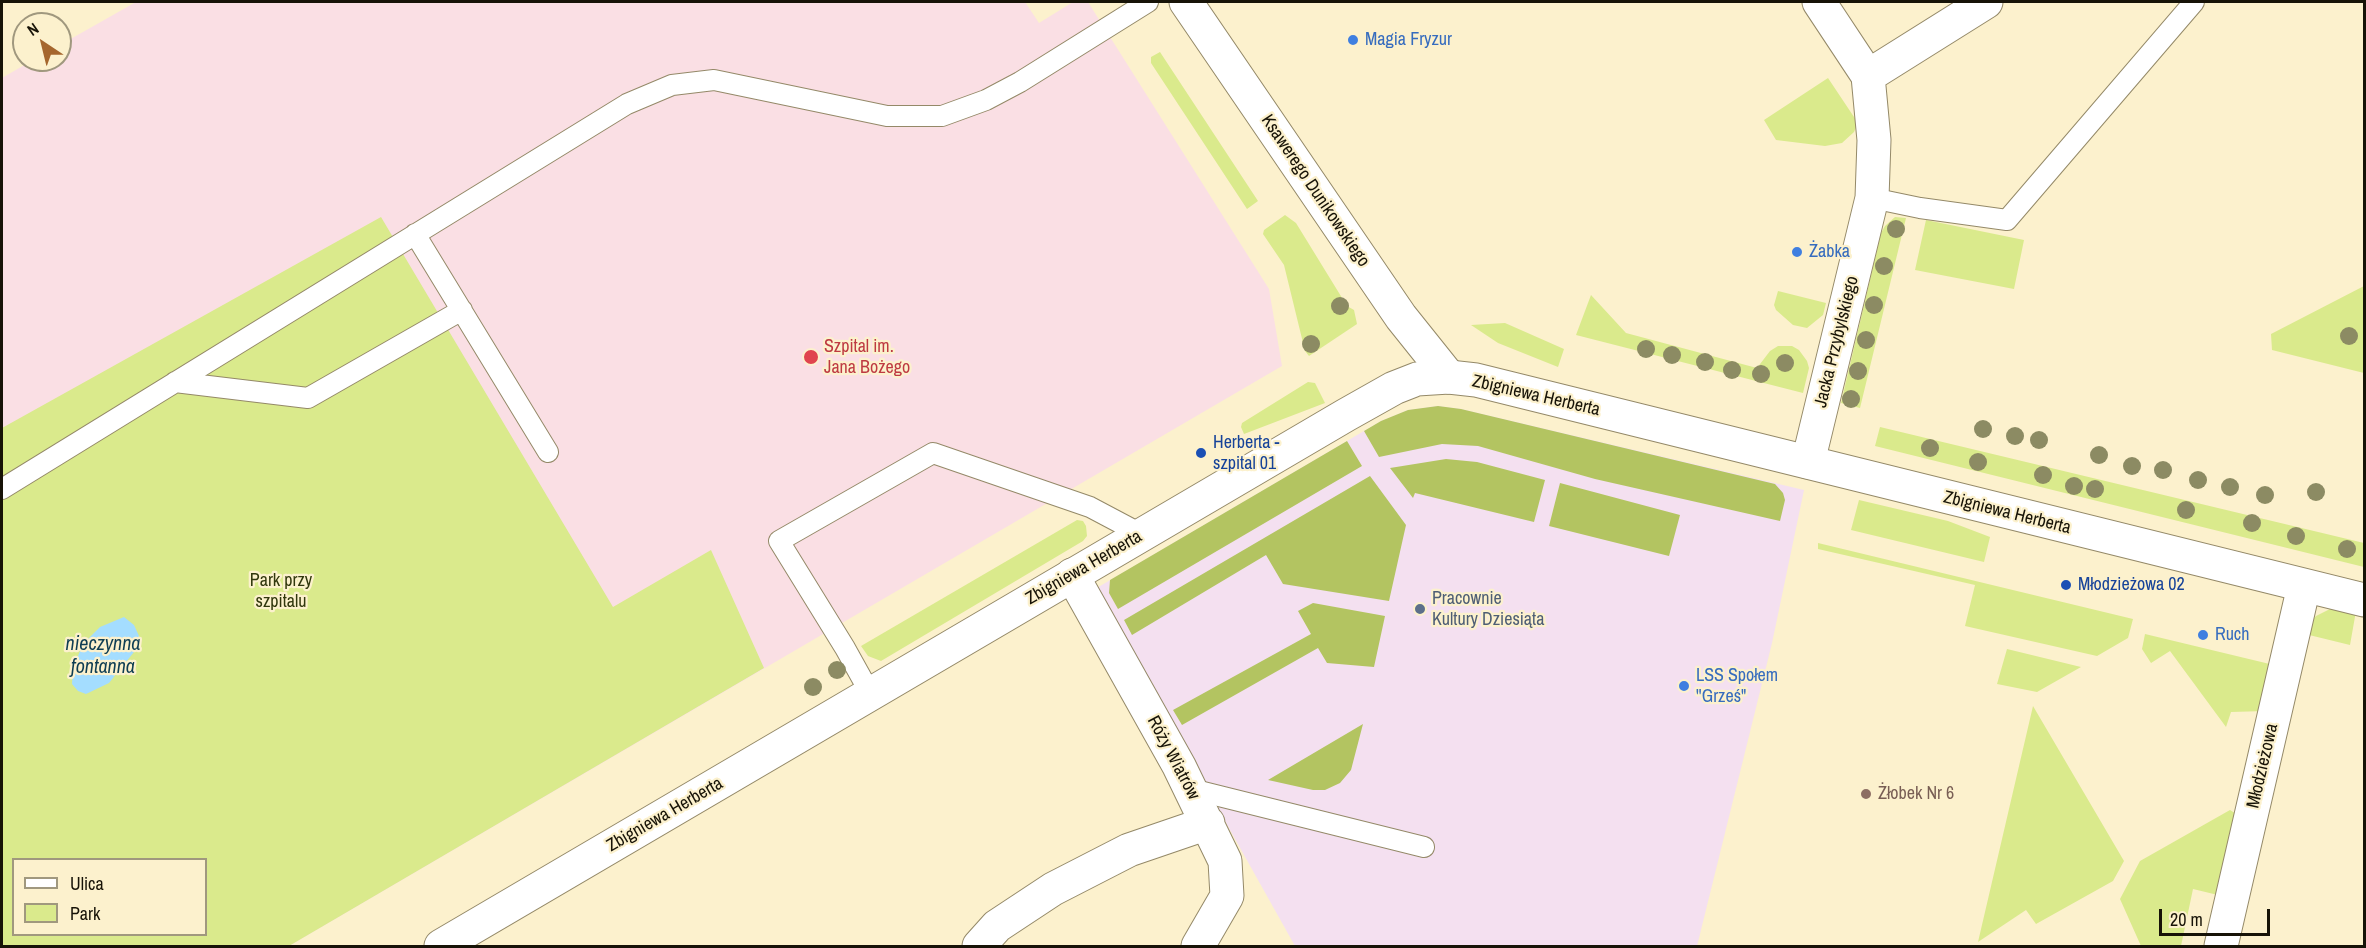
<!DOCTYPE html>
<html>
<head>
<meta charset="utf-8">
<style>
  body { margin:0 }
  #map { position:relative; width:2366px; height:948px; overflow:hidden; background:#fcf1cd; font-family:"Archivo Narrow",sans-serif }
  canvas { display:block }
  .frame { position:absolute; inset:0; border:3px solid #171307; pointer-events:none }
  .legend { position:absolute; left:12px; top:858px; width:195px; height:78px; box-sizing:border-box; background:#fcf1cd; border:2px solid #a0987e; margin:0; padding:8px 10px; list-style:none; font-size:18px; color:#171307 }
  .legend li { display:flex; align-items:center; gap:12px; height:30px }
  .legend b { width:30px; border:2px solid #a0987e }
  .north { position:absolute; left:12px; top:12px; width:60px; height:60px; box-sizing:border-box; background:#fcf1cd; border:2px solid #a0987e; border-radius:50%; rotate:325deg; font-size:16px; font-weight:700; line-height:24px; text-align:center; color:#171307 }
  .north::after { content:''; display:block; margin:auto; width:21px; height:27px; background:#a5662d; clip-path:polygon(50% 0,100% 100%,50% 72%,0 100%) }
  .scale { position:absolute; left:2159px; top:909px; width:111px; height:27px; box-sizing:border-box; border:3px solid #171307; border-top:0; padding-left:8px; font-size:18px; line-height:21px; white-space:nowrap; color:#171307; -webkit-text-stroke:4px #fcf1cd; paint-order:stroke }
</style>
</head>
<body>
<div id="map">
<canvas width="2366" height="948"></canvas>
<div class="frame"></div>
<ul class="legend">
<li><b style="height:8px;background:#fff"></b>Ulica</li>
<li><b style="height:16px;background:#daea8c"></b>Park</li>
</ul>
<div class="north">N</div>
<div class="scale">20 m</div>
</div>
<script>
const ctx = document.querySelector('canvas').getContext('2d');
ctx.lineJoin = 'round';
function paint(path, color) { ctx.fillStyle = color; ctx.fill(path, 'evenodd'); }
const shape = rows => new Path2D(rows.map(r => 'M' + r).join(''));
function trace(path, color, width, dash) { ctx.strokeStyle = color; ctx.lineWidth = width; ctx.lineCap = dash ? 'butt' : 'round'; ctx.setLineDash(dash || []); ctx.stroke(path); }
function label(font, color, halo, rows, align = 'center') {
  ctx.font = font + ' "Archivo Narrow",sans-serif'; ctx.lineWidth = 4.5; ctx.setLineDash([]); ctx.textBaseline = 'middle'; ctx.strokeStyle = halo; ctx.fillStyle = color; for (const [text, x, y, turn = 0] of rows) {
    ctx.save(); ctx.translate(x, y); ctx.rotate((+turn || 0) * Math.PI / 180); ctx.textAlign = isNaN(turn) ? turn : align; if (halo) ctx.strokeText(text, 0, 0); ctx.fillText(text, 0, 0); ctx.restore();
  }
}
const commercial = shape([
  [1438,406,1461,409,1804,490,1772,643,1697,946,1295,946,1095,589,1381,421,1408,410]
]);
const medical = shape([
  [136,2,1025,2,1039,23,1073,2,1088,2,1269,289,1282,366,289,946,2,946,2,78,33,60,60,60,60,45],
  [14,860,206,860,206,934,14,934]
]);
const green = shape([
  [1160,52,1258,201,1247,209,1151,63,1151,57],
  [1828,78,1858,123,1854,132,1842,143,1825,146,1776,140,1764,120],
  [1285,215,1296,223,1347,306,1354,310,1357,324,1309,356,1305,351,1284,265,1263,234,1264,230],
  [381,217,613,607,711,550,764,668,289,946,2,946,2,428],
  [14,860,206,860,206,934,14,934],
  [1895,217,1906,218,1860,408,1841,403,1881,233,1885,226],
  [1926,220,2024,240,2014,289,1915,270],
  [2364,286,2364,373,2272,350,2271,334],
  [1778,291,1826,303,1823,315,1807,328,1793,325,1776,310,1774,305],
  [1591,295,1626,333,1757,368,1770,351,1778,346,1792,346,1799,350,1807,361,1809,368,1803,393,1576,335],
  [1505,323,1564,349,1558,367,1498,343,1471,325],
  [1308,382,1315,383,1325,403,1244,434,1241,427,1242,423],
  [1880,427,2364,543,2364,567,1875,446],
  [1859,500,1948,521,1990,537,1984,562,1851,530],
  [1077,520,1083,521,1086,526,1087,536,1083,541,881,661,868,656,861,646],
  [1818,543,2133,619,2128,638,2097,656,1965,626,1975,585,1818,549],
  [2332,608,2356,611,2350,645,2305,634,2306,626,2316,616],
  [2145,634,2278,666,2266,711,2231,712,2226,727,2170,651,2151,663,2142,649],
  [2007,649,2081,667,2037,692,1997,684],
  [2033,706,2124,861,2113,881,2036,924,2026,910,1978,942],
  [2230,810,2238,815,2222,896,2193,889,2181,946,2141,946,2120,899,2140,861]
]);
const forest = shape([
  [1438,406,1461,409,1775,484,1783,493,1785,500,1780,521,1595,479,1478,446,1442,444,1379,457,1364,431,1381,421,1408,410],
  [1347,441,1362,466,1118,609,1109,593,1110,580],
  [1446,459,1477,462,1545,480,1534,522,1415,493,1413,498,1390,468],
  [1370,476,1406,525,1389,601,1283,584,1266,555,1132,635,1124,620],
  [1560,483,1680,515,1669,556,1549,526],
  [1313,603,1385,616,1374,667,1327,663,1318,648,1182,725,1173,710,1311,634,1298,611],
  [1363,724,1351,770,1340,783,1325,790,1313,790,1268,780]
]);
const water = shape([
  [124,617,134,625,139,636,134,652,109,683,86,694,78,691,72,684,73,668,83,644,100,627]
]);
const service = shape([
  [1872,198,1920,208,2007,220,2194,2],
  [415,234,548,452],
  [175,382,308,398,462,310],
  [2,489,627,104,672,85,714,80,887,116,942,116,986,100,1020,82,1148,2],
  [870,693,845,648,779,541,933,453,1090,507,1141,534],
  [1191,789,1424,847]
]);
const minor = shape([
  [1186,2,1401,317,1449,377],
  [1868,76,1986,2],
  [1808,462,1872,198,1874,140,1868,76,1819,2],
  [1072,575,1179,766,1225,861,1227,896,1198,946],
  [979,946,997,926,1053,889,1129,850,1208,823],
  [2221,946,2304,586]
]);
const tertiary = shape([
  [441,946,1346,415,1394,388,1417,379,1449,377,1476,380,2364,600]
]);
const trees = [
  [1896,229],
  [1884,266],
  [1874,305],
  [1340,306],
  [2349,336],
  [1866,340],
  [1311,344],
  [1646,349],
  [1672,355],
  [1705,362],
  [1785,363],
  [1732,370],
  [1858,371],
  [1761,374],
  [1851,399],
  [1983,429],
  [2015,436],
  [2039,440],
  [1930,448],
  [2099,455],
  [1978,462],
  [2132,466],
  [2163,470],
  [2043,475],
  [2198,480],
  [2074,486],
  [2230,487],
  [2095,489],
  [2316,492],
  [2265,495],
  [2186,510],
  [2252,523],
  [2296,536],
  [2347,549],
  [837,670],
  [813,687]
];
const markers = [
  [1353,40,6,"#3f7fe0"],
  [1797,252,6,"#3f7fe0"],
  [811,357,8,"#e0444e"],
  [1201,453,6,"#1a4fb4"],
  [2066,585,6,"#1a4fb4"],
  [1420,609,6,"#5c6f8a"],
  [2203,635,6,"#3f7fe0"],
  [1684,686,6,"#3f7fe0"],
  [1866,794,6,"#8d6e63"]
];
const shopNames = [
  ["Magia Fryzur",1365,40],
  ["Żabka",1809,252],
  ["Ruch",2215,635],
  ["LSS Społem",1696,676],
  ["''Grześ\"",1696,697]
];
const streetNames = [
  ["Ksawerego Dunikowskiego",1315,191,56],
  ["Jacka Przybylskiego",1837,342,-76],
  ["Zbigniewa Herberta",1536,396,13],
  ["Zbigniewa Herberta",2007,513,14],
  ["Zbigniewa Herberta",1084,568,-30],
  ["Róży Wiatrów",1173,758,62],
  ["Młodzieżowa",2263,766,-77],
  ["Zbigniewa Herberta",665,815,-30]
];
const healthNames = [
  ["Szpital im.",824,347],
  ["Jana Bożego",824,368]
];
const transitNames = [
  ["Herberta -",1213,443],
  ["szpital 01",1213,464],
  ["Młodzieżowa 02",2078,585]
];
const parkNames = [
  ["Park przy",281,581],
  ["szpitalu",281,602]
];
const serviceNames = [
  ["Pracownie",1432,599],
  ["Kultury Dziesiąta",1432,620]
];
const educationNames = [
  ["Żłobek Nr 6",1878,794]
];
const waterNames = [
  ["nieczynna",103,645],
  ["fontanna",103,668]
];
paint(commercial, '#f4e0f0');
paint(medical, '#fadfe4');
paint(green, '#daea8c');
paint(forest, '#b3c461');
paint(water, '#a4ddff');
trace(service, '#948968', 22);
trace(minor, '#948968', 35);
trace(tertiary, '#948968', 35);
trace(service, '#fff', 20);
trace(minor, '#fff', 33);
trace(tertiary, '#fff', 33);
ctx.fillStyle = '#8c8b63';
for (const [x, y] of trees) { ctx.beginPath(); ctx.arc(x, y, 9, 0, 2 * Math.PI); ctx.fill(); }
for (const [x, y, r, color] of markers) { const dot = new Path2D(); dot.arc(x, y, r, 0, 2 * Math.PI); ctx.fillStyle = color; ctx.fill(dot); trace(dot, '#fcf1cd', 2); }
label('18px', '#366cbe', '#fcf1cd', shopNames, 'left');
label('18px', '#171307', '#fcf1cd', streetNames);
label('18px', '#be3a42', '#fcf1cd', healthNames, 'left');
label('18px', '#164399', '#fcf1cd', transitNames, 'left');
label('18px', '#31370d', '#fcf1cd', parkNames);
label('18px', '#4e5e75', '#fcf1cd', serviceNames, 'left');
label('18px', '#785e54', '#fcf1cd', educationNames, 'left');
label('italic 20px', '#0e3d53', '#fcf1cd', waterNames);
</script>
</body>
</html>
